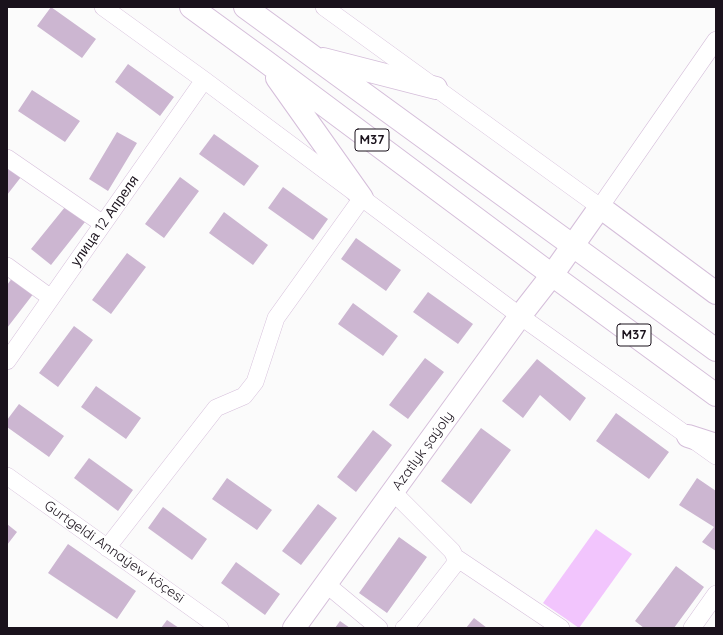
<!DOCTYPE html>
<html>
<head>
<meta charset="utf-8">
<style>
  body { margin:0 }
  #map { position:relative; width:723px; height:635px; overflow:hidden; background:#fbfbfb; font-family:Quicksand,sans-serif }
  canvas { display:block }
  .frame { position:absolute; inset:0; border:8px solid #1a121c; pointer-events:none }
</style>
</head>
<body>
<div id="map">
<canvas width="723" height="635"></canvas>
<div class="frame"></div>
</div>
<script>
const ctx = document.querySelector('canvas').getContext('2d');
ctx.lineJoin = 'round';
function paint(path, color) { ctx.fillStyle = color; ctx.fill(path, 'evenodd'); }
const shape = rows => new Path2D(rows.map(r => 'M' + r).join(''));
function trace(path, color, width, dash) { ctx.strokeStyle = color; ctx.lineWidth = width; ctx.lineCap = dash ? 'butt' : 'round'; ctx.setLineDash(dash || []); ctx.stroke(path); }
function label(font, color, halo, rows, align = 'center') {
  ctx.font = font + ' Quicksand,sans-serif'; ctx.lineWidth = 3; ctx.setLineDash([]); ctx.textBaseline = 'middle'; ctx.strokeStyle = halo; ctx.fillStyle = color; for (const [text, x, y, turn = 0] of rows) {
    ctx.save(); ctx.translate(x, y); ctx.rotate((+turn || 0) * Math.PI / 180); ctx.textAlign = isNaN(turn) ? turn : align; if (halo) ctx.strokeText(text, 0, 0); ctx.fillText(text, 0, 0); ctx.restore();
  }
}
const green = shape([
  [596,529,632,554,579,628,543,603]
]);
const building = shape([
  [51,7,96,39,82,58,37,26],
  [128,64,174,97,160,116,115,82],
  [32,90,80,121,65,142,18,111],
  [117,132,137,143,108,191,89,179],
  [214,134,259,166,244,186,199,154],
  [7,166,21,177,7,195],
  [180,177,199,191,164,238,145,224],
  [283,187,328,219,313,240,268,208],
  [65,207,85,222,51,265,31,249],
  [224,212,268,245,253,265,209,233],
  [356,238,401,270,386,291,341,259],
  [127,253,146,267,111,314,92,300],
  [13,277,34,293,7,328,7,285],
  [428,292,473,324,458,344,413,312],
  [353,303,398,336,383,356,338,324],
  [74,326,93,340,58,387,39,373],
  [425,358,444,372,408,419,389,405],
  [537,359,586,398,570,421,540,395,523,418,502,401],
  [96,386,141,418,126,439,81,407],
  [19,404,64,436,49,457,7,427,7,420],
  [616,413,669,452,649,479,596,441],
  [481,428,511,450,471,504,441,481],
  [373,430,392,445,356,492,337,477],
  [89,458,133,490,118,511,74,478],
  [227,478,272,510,257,530,212,499],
  [697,478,716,491,716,551,702,542,714,527,679,505],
  [318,504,337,518,301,565,282,551],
  [163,507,207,539,192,560,148,528],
  [7,524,17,532,7,545],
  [399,537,427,557,387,613,359,593],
  [68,544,136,591,117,619,48,573],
  [236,562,280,594,265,615,221,583],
  [676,566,704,587,674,628,644,628,635,621],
  [474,618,487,628,466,628],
  [167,620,179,628,161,628],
  [340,621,350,628,335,628]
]);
const minor = shape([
  [103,7,204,80,520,316,716,456],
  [324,7,600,207,716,40],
  [7,158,103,224],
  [7,266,51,298],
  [7,361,204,80],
  [7,476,220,628],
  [393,492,452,551,455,557,455,564,406,627,404,628],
  [107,548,216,408,244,396,255,382,276,318,362,198],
  [455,557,561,628],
  [326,584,379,628],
  [692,628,716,594]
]);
const major = shape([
  [294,628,520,316,552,275,600,207,716,293]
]);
const highway = shape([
  [191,7,265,61,552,275,716,395],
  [245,7,716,350],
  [323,59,436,88],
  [277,78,362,198],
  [688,436,716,445]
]);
const shields = [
  [372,140,34],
  [634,335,34]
];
const shieldNames = [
  ["M37",372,140],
  ["M37",634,335]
];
const streetNames = [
  ["улица 12 Апреля",105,221,-55],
  ["Azatlyk şaýoly",423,451,-54],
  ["Gurtgeldi Annaýew köçesi",114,552,35]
];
paint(green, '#f2c5fd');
paint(building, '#ccb6d1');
trace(minor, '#d5beda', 18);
trace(major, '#d5beda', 24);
trace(highway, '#d5beda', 24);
trace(minor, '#fff', 17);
trace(major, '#fff', 22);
trace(highway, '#fff', 22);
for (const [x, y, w] of shields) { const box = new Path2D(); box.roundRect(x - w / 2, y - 11, w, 22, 3); ctx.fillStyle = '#fff'; ctx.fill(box); trace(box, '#1a121c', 1); }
label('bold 13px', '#1a121c', null, shieldNames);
label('14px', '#1a121c', '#fff', streetNames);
</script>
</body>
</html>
